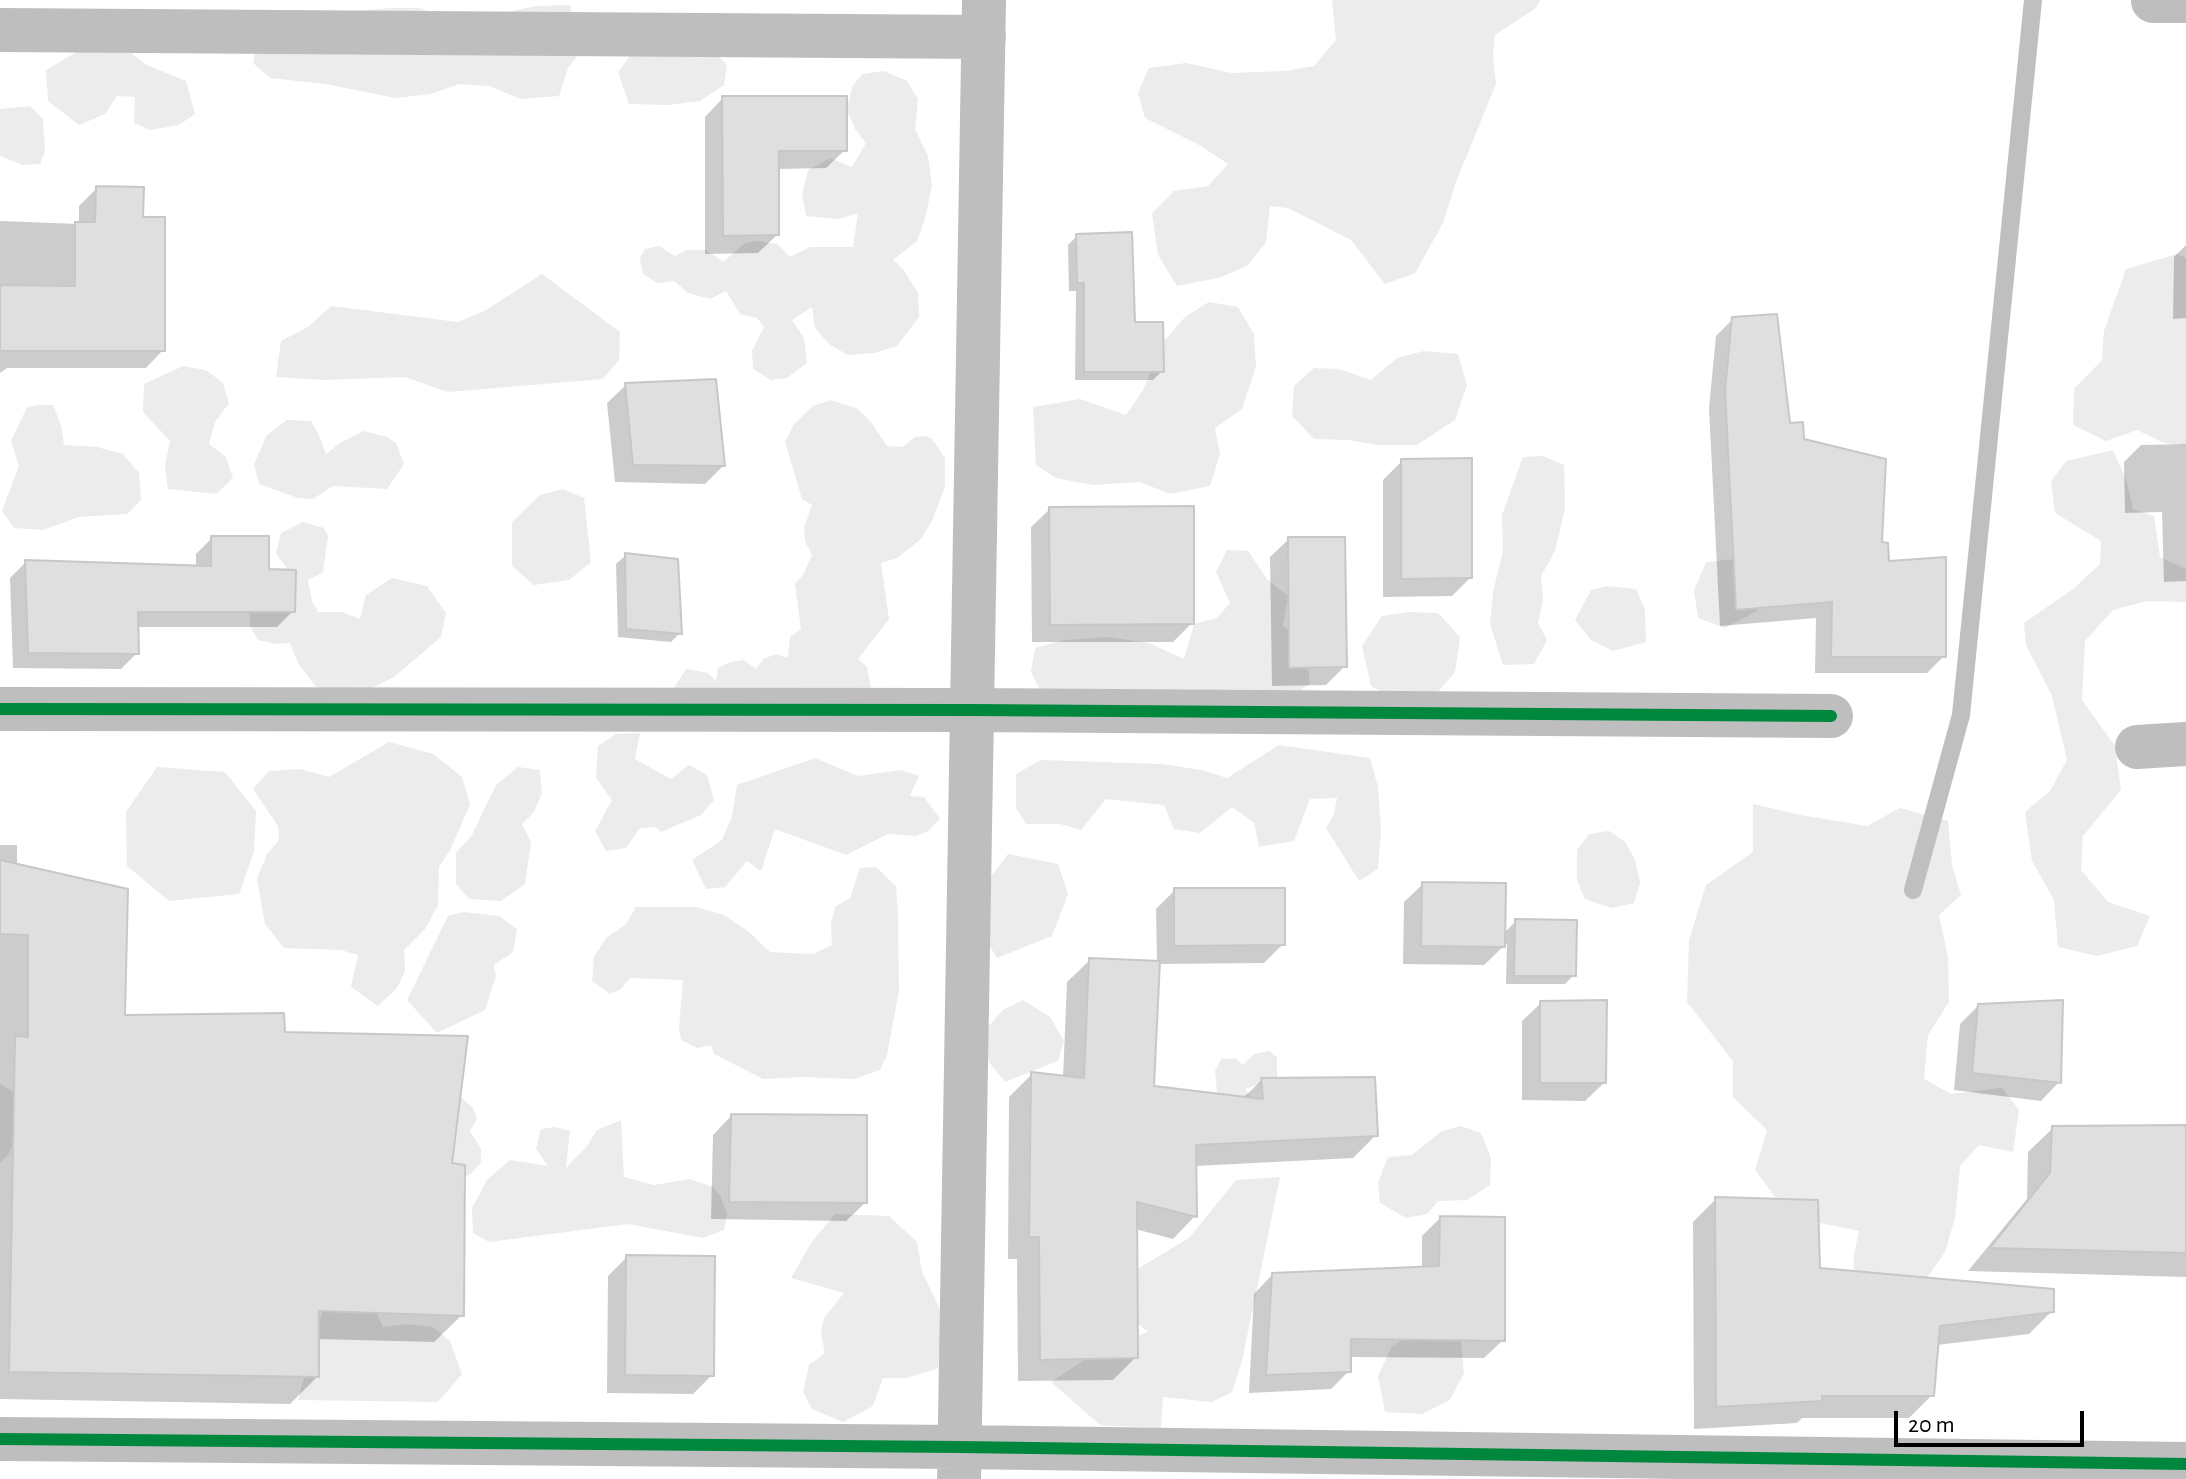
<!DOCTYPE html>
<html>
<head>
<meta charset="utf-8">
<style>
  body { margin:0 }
  #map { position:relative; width:2186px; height:1479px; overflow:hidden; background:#fff; font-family:"Alegreya Sans",sans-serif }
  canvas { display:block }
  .scale { position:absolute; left:1894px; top:1411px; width:190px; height:36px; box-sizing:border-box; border:4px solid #000; border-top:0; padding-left:10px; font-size:24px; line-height:28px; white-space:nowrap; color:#000; -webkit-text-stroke:6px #fff; paint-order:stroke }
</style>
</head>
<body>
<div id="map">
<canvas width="2186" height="1479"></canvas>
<div class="scale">20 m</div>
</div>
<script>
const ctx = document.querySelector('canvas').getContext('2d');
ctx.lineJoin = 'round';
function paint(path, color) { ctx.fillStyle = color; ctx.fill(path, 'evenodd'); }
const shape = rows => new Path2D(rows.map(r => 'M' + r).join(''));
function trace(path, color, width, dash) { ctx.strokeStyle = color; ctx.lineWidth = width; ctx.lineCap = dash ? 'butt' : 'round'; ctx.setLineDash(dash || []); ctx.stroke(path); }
const green = shape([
  [1332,0,1540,0,1536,8,1495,35,1493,56,1496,84,1456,182,1443,223,1415,273,1385,284,1351,240,1288,208,1270,206,1266,242,1247,266,1218,278,1177,286,1158,255,1152,213,1174,191,1208,186,1228,164,1201,146,1145,118,1138,93,1149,68,1186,63,1232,73,1284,71,1314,66,1336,40],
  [570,5,581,51,568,68,559,96,521,99,489,86,459,84,431,94,395,98,326,84,270,78,253,63,262,20,391,8,420,8,444,18,475,19,536,6],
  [97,40,119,44,147,65,186,81,195,114,179,125,150,130,134,123,135,97,117,96,105,114,79,125,48,101,46,70],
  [637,47,714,52,727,65,724,85,700,101,669,105,629,104,618,72],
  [884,71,907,81,918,99,915,129,928,156,932,185,925,219,917,241,893,260,903,269,918,293,919,317,897,346,875,353,848,355,830,345,815,328,812,307,792,320,804,338,807,363,787,378,771,380,753,369,752,351,764,327,757,318,740,314,726,291,710,299,688,293,674,281,657,283,643,274,640,258,645,249,659,246,675,256,687,250,706,250,723,262,745,243,758,241,777,244,790,257,810,247,853,247,858,213,839,219,806,216,802,194,808,170,830,158,852,167,866,143,855,129,847,110,852,87,862,74],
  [30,106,43,119,45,152,40,164,23,165,0,156,0,109],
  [2177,254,2186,258,2186,445,2164,443,2137,430,2106,441,2073,425,2074,389,2102,360,2104,331,2126,269],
  [542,274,620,332,619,360,603,379,448,392,405,377,324,380,276,377,281,341,308,327,331,306,458,322,486,310],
  [1209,302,1238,307,1254,334,1256,367,1242,409,1215,428,1220,454,1210,486,1170,494,1140,482,1093,485,1056,478,1036,465,1033,407,1080,399,1126,415,1143,390,1164,341,1185,317],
  [1424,351,1458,354,1467,385,1455,420,1417,445,1378,445,1348,440,1314,439,1292,416,1294,386,1314,368,1339,369,1371,380,1397,358],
  [183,366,206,370,223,383,229,403,215,422,209,444,226,457,233,478,216,494,168,489,165,466,170,441,143,412,144,384],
  [831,400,858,409,870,421,887,446,903,447,915,437,926,436,932,439,945,458,945,487,932,521,921,539,897,558,881,563,889,619,858,659,867,667,871,687,868,701,775,698,759,687,749,701,674,699,675,686,686,669,708,673,716,681,718,668,730,662,744,660,756,669,763,659,776,654,788,658,790,637,801,629,795,584,803,575,812,555,805,541,804,528,812,505,802,499,785,442,794,424,813,406],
  [40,405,53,405,61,425,64,445,97,447,123,454,139,473,141,500,127,514,79,517,43,530,14,528,2,511,19,466,11,441,27,407],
  [287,420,311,421,319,435,326,454,340,443,364,431,387,437,396,443,404,464,387,489,333,486,313,499,298,498,259,484,254,464,267,435],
  [2113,450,2126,479,2133,509,2154,516,2160,557,2186,569,2186,602,2147,601,2113,610,2085,641,2082,700,2115,746,2121,790,2083,836,2081,870,2108,902,2150,916,2137,946,2097,956,2058,947,2054,900,2032,861,2025,812,2050,791,2067,760,2052,696,2026,645,2024,623,2073,589,2100,564,2101,541,2055,513,2051,481,2066,461],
  [1543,456,1564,465,1565,508,1555,551,1541,576,1543,601,1538,623,1547,640,1534,664,1503,665,1490,624,1493,592,1503,551,1502,515,1523,457],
  [563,489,584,498,591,562,569,580,534,585,512,566,512,522,540,495],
  [303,522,324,528,328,536,323,572,308,580,312,601,318,612,342,612,360,619,366,595,392,578,427,586,446,613,441,637,394,677,360,694,316,687,298,663,290,643,276,644,258,640,250,626,250,605,292,576,276,553,281,533],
  [1227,550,1248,551,1267,579,1288,596,1283,626,1305,638,1310,684,1258,717,1042,694,1031,672,1035,648,1065,640,1108,637,1149,643,1184,659,1194,624,1217,618,1230,603,1216,572],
  [1735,559,1759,586,1757,611,1725,628,1698,618,1694,590,1706,562],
  [1608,586,1636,589,1645,610,1646,642,1613,651,1591,640,1575,620,1591,590],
  [1409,612,1438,613,1460,637,1455,672,1430,701,1396,701,1371,686,1362,646,1382,616],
  [640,733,635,759,671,779,689,765,707,775,714,800,701,815,661,832,655,827,640,828,626,848,606,851,595,831,612,800,596,778,598,746,616,734],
  [389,742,433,754,462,777,470,805,450,850,439,867,438,905,425,929,404,950,405,971,397,988,378,1006,351,987,358,955,341,950,284,948,265,924,257,879,267,854,279,840,278,826,253,789,269,771,300,769,329,777],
  [1279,745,1370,758,1378,787,1381,831,1378,869,1359,881,1326,828,1334,814,1337,798,1310,799,1294,841,1259,847,1254,823,1232,807,1200,833,1174,829,1164,805,1106,799,1081,830,1060,824,1026,824,1016,808,1016,774,1041,760,1162,764,1201,770,1227,778],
  [815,758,858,776,901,770,919,776,910,796,924,797,940,819,928,831,916,836,888,834,846,855,775,829,761,871,747,861,725,887,706,889,692,860,722,840,732,816,737,785],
  [157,767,225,772,256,811,254,852,239,894,169,901,127,866,126,812],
  [518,767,540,770,542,793,534,812,522,824,531,842,525,884,501,901,469,899,456,884,456,853,472,835,496,785],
  [1753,804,1800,815,1867,826,1900,808,1948,821,1952,865,1961,895,1939,915,1948,957,1949,1002,1928,1035,1924,1079,1951,1094,2002,1088,2019,1110,2013,1152,1979,1145,1960,1166,1955,1218,1945,1252,1927,1278,1853,1287,1854,1254,1859,1231,1800,1219,1775,1197,1755,1170,1767,1130,1733,1097,1733,1061,1687,1002,1689,940,1706,885,1753,852],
  [1609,831,1625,842,1635,859,1640,883,1634,903,1611,908,1585,899,1577,881,1577,850,1589,834],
  [1008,854,1058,864,1068,894,1052,936,997,958,988,943,984,886],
  [876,867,896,886,898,914,899,991,887,1055,880,1070,854,1079,801,1077,763,1079,714,1054,711,1045,697,1048,681,1040,679,1028,683,980,630,978,621,989,610,994,592,981,594,957,606,938,626,924,636,907,696,907,724,915,749,932,770,952,813,954,832,945,831,923,835,907,850,898,860,868],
  [463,912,499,916,517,929,513,952,494,965,496,976,485,1010,437,1033,407,1000,448,916],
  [1023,1000,1050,1017,1064,1041,1058,1061,1005,1082,989,1062,986,1029,1003,1010],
  [1269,1051,1277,1057,1277,1078,1245,1089,1258,1109,1261,1130,1255,1144,1231,1136,1226,1102,1217,1091,1215,1071,1221,1059,1235,1058,1243,1065,1254,1054],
  [0,1084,19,1095,19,1132,8,1155,0,1163],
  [457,1094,473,1108,477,1119,470,1131,481,1149,481,1162,472,1173,456,1181,422,1103],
  [621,1120,624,1177,654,1185,690,1179,713,1187,720,1195,727,1214,724,1230,703,1238,628,1224,489,1242,473,1233,472,1208,487,1180,510,1160,548,1166,536,1149,541,1129,555,1127,570,1131,566,1168,587,1146,597,1130],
  [1461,1126,1481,1133,1491,1158,1490,1185,1467,1200,1438,1201,1427,1214,1406,1218,1380,1203,1378,1183,1388,1157,1412,1155,1442,1131],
  [1280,1177,1242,1361,1232,1392,1212,1402,1163,1397,1161,1428,1100,1425,1051,1382,1096,1352,1148,1332,1125,1313,1109,1286,1189,1238,1236,1180],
  [835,1214,889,1216,917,1242,922,1272,939,1307,948,1345,937,1369,906,1378,883,1378,873,1406,843,1422,812,1409,803,1392,809,1365,825,1353,821,1333,824,1318,844,1293,791,1278,811,1243],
  [357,1266,383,1327,406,1324,433,1327,450,1341,462,1374,438,1402,298,1400,325,1301],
  [1421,1330,1460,1330,1464,1373,1450,1400,1422,1414,1385,1412,1378,1376,1392,1346]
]);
const shadow = shape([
  [723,98,845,150,826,168,777,169,777,235,758,253,705,254,705,117],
  [97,188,141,219,163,350,146,368,7,368,0,373,0,221,79,224,79,206],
  [1077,236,1162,371,1153,380,1075,380,1076,291,1069,291,1068,245],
  [2186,245,2186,318,2173,319,2174,257],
  [1733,319,1788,425,1880,544,1887,563,1944,656,1927,673,1815,673,1816,618,1720,626,1709,408,1716,336],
  [626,385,723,466,705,484,615,482,607,403],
  [2186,444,2186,581,2164,582,2162,512,2125,513,2124,462,2141,445],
  [1402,461,1470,578,1452,596,1383,597,1383,480],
  [1050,509,1192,623,1173,642,1032,642,1031,527],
  [212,538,267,570,293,611,277,627,136,627,137,653,121,669,13,668,10,578,26,562,196,567,196,554],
  [1289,539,1345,666,1326,685,1272,686,1270,557],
  [625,556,680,633,671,642,618,637,616,564],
  [0,845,17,845,17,866,123,1017,283,1034,450,1165,462,1315,434,1342,317,1339,317,1377,290,1404,0,1399],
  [1423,884,1503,934,1516,921,1574,975,1565,984,1506,984,1507,943,1484,965,1403,964,1404,902],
  [1175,890,1283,944,1264,963,1158,964,1152,1088,1243,1098,1262,1080,1376,1135,1353,1158,1195,1166,1195,1216,1173,1239,1135,1229,1136,1357,1113,1380,1018,1381,1017,1259,1008,1259,1009,1097,1032,1074,1063,1078,1067,982,1090,960,1157,963,1156,909],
  [1541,1003,1604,1083,1585,1101,1522,1100,1522,1021],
  [1978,1006,2059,1082,2041,1101,1954,1090,1960,1024],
  [731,1116,865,1203,846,1221,711,1219,713,1135],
  [2186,1127,2186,1277,1968,1271,2027,1199,2028,1152,2053,1128],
  [1716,1199,1818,1270,2052,1311,2029,1334,1937,1345,1932,1395,1909,1418,1802,1418,1797,1423,1694,1429,1693,1222],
  [1440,1218,1503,1340,1484,1358,1349,1357,1349,1371,1331,1389,1249,1393,1254,1294,1272,1275,1422,1269,1422,1236],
  [627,1257,712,1375,693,1394,607,1393,608,1276]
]);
const stream = shape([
  [1913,890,1961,715,2033,0]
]);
const building = shape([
  [722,96,847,96,847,151,779,151,779,235,723,236,722,96],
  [96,186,144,187,143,217,165,217,165,351,0,351,0,285,75,286,75,222,95,222,96,186],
  [1132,232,1135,322,1163,322,1164,372,1084,372,1084,283,1077,283,1076,234,1132,232],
  [1777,314,1790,423,1803,422,1804,439,1886,459,1882,542,1888,543,1889,561,1946,557,1946,657,1831,657,1832,602,1736,610,1725,390,1732,317,1777,314],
  [716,379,725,466,633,465,625,383,716,379],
  [1472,458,1472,578,1401,579,1401,459,1472,458],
  [1194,506,1194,624,1050,625,1049,507,1194,506],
  [211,536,269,536,269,569,296,570,295,612,138,612,139,654,28,653,25,560,211,566,211,536],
  [1288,537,1345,537,1347,667,1289,668,1288,537],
  [625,553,678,559,682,634,626,629,625,553],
  [0,860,128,889,125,1015,284,1013,285,1032,468,1036,452,1163,465,1165,464,1316,319,1311,319,1377,9,1372,15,1036,28,1037,28,935,0,934,0,860],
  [1422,882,1506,883,1505,947,1421,946,1422,882],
  [1174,888,1285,888,1285,945,1174,946,1174,888],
  [1515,919,1577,920,1576,976,1514,976,1515,919],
  [1089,958,1160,961,1154,1086,1263,1099,1261,1078,1375,1077,1378,1136,1196,1145,1197,1217,1137,1202,1138,1358,1040,1360,1039,1237,1029,1237,1031,1072,1084,1078,1089,958],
  [1607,1000,1606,1083,1540,1083,1540,1001,1607,1000],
  [2063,1000,2061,1083,1972,1073,1978,1004,2063,1000],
  [731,1114,867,1115,867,1203,729,1202,731,1114],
  [2186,1125,2186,1253,1990,1248,2050,1173,2052,1126,2186,1125],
  [1715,1197,1818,1200,1820,1268,2054,1289,2054,1312,1940,1326,1934,1396,1822,1396,1822,1401,1716,1407,1715,1197],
  [1440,1216,1505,1217,1505,1341,1351,1339,1351,1372,1266,1375,1272,1273,1439,1266,1440,1216],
  [626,1255,715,1256,714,1376,625,1375,626,1255]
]);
const minor = shape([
  [2153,1,2186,1],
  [0,30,984,37],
  [0,709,972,710,1831,716],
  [2137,747,2186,744],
  [0,1439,960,1447,2186,1464],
  [959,1479,984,0]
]);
const cycleway = shape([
  [0,709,972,710,1831,716],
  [0,1439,960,1447,2186,1464]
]);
paint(green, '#ececec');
paint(shadow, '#0003');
trace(stream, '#bfbfbf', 18);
paint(building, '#dfdfdf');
trace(building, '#c7c7c7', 2);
trace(minor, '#bebebe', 44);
trace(cycleway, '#00873e', 12);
</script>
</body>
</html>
